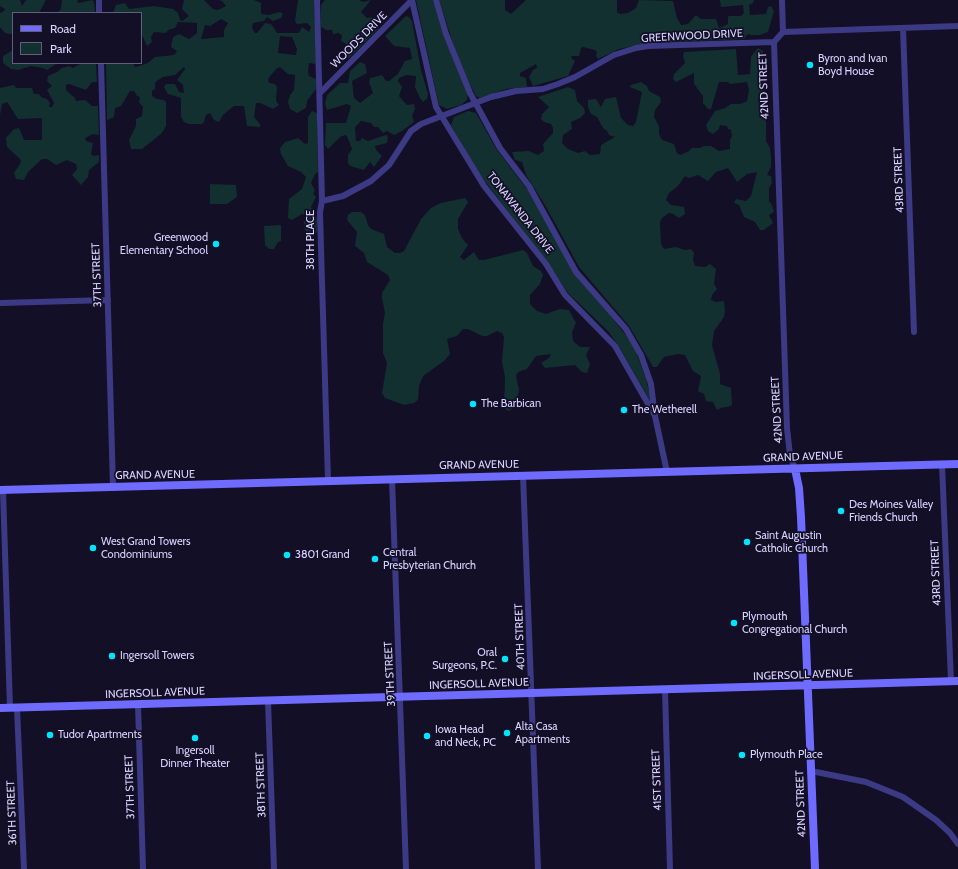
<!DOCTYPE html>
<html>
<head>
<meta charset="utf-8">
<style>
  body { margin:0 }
  #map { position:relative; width:958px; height:869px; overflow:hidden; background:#130f26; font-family:Cabin,sans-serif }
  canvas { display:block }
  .legend { position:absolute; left:12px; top:12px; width:130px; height:52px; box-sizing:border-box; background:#130f26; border:1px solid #625e7d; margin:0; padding:5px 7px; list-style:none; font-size:12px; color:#d9d4ff }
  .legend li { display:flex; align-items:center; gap:8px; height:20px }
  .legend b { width:20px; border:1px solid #625e7d }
</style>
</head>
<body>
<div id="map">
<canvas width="958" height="869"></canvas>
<ul class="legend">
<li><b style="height:5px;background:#6f6bff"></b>Road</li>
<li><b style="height:11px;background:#12302f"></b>Park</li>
</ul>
</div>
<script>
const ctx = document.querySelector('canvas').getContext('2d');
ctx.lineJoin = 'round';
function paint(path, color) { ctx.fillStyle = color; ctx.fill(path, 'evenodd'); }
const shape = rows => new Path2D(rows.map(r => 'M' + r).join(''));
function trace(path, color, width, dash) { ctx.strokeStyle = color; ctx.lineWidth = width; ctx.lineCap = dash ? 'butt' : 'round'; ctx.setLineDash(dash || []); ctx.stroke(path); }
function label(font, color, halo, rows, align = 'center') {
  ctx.font = font + ' Cabin,sans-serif'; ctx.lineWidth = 3.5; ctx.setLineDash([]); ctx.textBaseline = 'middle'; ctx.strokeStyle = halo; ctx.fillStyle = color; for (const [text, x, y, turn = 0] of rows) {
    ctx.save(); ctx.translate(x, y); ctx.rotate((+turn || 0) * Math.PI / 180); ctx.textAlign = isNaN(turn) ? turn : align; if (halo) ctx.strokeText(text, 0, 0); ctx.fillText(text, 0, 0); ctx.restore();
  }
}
const green = shape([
  [0,0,20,0,22,6,26,0,46,0,39,13,13,13,13,34,10,34,5,33,0,27,0,13,4,11,5,9,0,6],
  [62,0,78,0,77,2,79,3,92,0,94,2,95,13,57,13,61,9],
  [184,0,204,0,213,9,218,10,226,6,223,2,219,0,254,0,261,3,261,14,269,15,280,12,283,14,281,18,273,21,267,17,264,21,253,23,252,28,255,33,257,33,265,23,271,24,277,33,299,33,302,27,309,32,311,27,307,23,297,24,295,21,298,0,314,0,316,64,309,63,308,72,309,76,316,79,316,89,307,101,306,108,297,113,290,109,288,102,290,95,294,90,295,75,288,74,280,67,276,69,268,79,269,83,275,84,277,87,276,101,279,105,273,109,260,103,256,103,254,117,260,124,260,127,247,126,244,106,234,106,223,115,219,122,214,120,210,113,206,115,204,122,202,124,189,124,184,122,181,117,181,98,168,94,164,87,166,84,175,84,179,92,184,93,183,85,177,80,185,69,184,67,175,75,163,77,157,81,155,83,155,89,152,91,152,96,157,99,164,100,166,102,166,126,162,133,142,149,131,149,129,140,136,126,136,119,142,116,143,107,139,102,140,97,137,96,134,91,130,91,121,106,115,108,114,117,107,120,106,63,134,63,134,66,136,67,148,63,155,57,174,55,177,51,171,47,173,37,179,34,189,39,197,33,197,23,178,22,175,28,168,30,166,33,154,32,151,37,152,42,147,46,141,33,141,13,113,13,116,5,125,3,129,9,154,6,173,9,178,13,180,20,182,21,189,16,182,9],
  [221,19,228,23,224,30,224,37,201,39,205,25,210,26],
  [280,36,292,37,297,49,296,55,278,53],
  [325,0,359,0,363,2,371,0,361,12,367,18,372,17,374,26,379,28,349,58,342,51,346,44,341,41,342,35,338,33,333,34,332,30,326,30,321,27,321,5],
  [416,0,433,0,445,39,468,93,467,100,461,105,447,109,439,105,438,101],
  [439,0,505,0,505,10,511,14,526,0,617,0,617,12,620,14,628,13,636,8,639,0,673,1,677,18,681,25,688,24,695,16,697,16,701,19,716,19,719,28,728,24,728,17,729,16,741,16,744,13,743,5,721,7,720,0,754,0,753,3,749,5,750,15,766,14,768,7,771,6,774,11,768,32,760,35,750,35,748,34,744,39,648,43,619,49,598,59,596,56,597,52,595,50,583,47,581,48,579,56,572,56,571,58,575,61,568,76,533,86,529,77,533,70,537,68,536,64,520,73,520,76,526,78,527,87,506,89,480,98,476,96,468,81,453,43],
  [406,16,409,17,412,21,421,70,428,94,427,99,423,102,420,98,415,87,416,76,406,75,399,78,398,81,402,87,399,96,407,105,414,104,415,109,412,115,414,122,402,131,394,135,387,131,383,133,378,127,374,127,371,123,361,121,355,127,356,141,360,141,362,138,368,141,386,135,388,137,387,143,375,146,376,150,382,156,374,167,370,162,364,170,350,166,348,163,348,155,352,149,347,136,345,135,340,137,328,149,325,145,326,123,346,123,351,106,347,104,327,110,325,104,327,95,340,83,348,83,350,71,360,62,365,64,367,73,352,81,354,98,360,103,373,93,369,82,370,78,382,75,386,81,389,81,398,74,405,61,412,59,410,48,394,46,385,36],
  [758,48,763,51,762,70,765,77,765,92,758,100,765,106,766,112,766,141,770,148,771,157,771,167,767,175,771,176,772,183,769,188,769,201,772,205,774,212,769,215,773,223,764,230,760,230,755,222,744,217,739,205,734,203,736,199,746,201,751,196,757,172,747,174,737,182,728,168,716,172,708,181,698,175,689,178,685,176,678,186,669,193,666,200,671,205,684,207,685,214,679,218,673,214,669,213,662,218,660,222,661,244,664,249,676,247,685,250,691,249,694,253,693,260,695,266,705,267,710,264,716,269,714,284,717,289,712,295,711,300,715,302,724,301,725,311,724,317,714,331,712,345,720,374,720,384,731,388,732,404,731,406,721,408,717,410,713,402,706,401,704,394,698,391,701,376,693,371,685,355,678,354,664,357,657,367,653,367,629,326,579,267,545,205,526,175,522,162,515,160,512,152,529,151,538,155,544,151,543,144,553,133,553,128,551,124,544,122,541,119,542,114,549,107,538,97,568,87,575,90,577,101,584,108,585,113,580,118,571,122,572,129,563,135,562,143,568,149,578,153,585,151,590,155,600,154,601,145,615,137,609,135,607,131,603,128,597,117,591,114,588,107,588,100,596,99,601,107,605,99,616,97,621,118,628,125,633,126,636,122,642,92,630,87,631,85,641,82,647,86,649,91,660,97,661,102,655,110,654,117,659,126,659,134,662,140,674,144,677,153,680,155,689,151,692,148,700,148,704,146,711,146,719,151,730,149,730,140,732,136,731,130,728,129,727,126,720,125,719,129,713,134,708,131,706,125,715,111,725,108,731,104,740,104,747,101,749,90,747,82,730,84,728,82,719,82,711,109,708,109,703,103,703,96,694,84,694,73,676,82,673,79,674,74,685,63,683,56,684,52,736,49,738,75,750,74,751,56],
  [13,50,13,63,63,63,56,64,47,70,43,68,31,66,18,70,11,69,3,63,3,56],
  [82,63,96,63,97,82,92,82,86,90,69,84,66,85,66,90,75,98,76,101,85,100,92,106,98,106,99,135,93,134,85,138,86,141,93,143,91,154,93,156,99,155,99,162,89,170,88,177,81,185,72,175,77,169,76,164,67,160,56,165,47,159,42,159,28,172,24,180,16,179,14,173,20,164,21,160,7,147,6,138,14,129,19,128,24,140,42,140,42,118,18,119,7,102,2,104,0,115,0,88,14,85,16,88,32,88,34,94,39,94,41,97,47,99,50,103,49,107,52,107,54,103,47,90,52,86,47,81,48,76,57,72,62,68,69,66,73,68],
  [312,111,317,113,318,172,315,174,311,183,315,190,313,194,316,197,311,207,317,218,317,232,312,237,305,230,304,222,307,215,302,214,292,220,288,218,289,199,302,189,306,177,301,172,288,166,281,154,280,148,285,142,298,138,305,144,308,143,308,117],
  [468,111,476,113,497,150,530,193,577,277,610,315,634,346,646,379,652,404,620,348,608,331,568,293,550,266,477,171,451,125,454,117],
  [210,184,236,185,237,197,227,204,210,204],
  [465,198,468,202,458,219,458,229,462,238,468,245,460,257,464,260,474,252,479,260,484,260,523,250,527,253,533,266,541,271,543,275,540,284,530,295,530,304,537,311,546,314,560,309,569,310,576,323,572,332,573,341,580,347,590,347,586,355,590,364,587,373,582,372,575,365,545,368,541,363,549,358,551,354,536,356,527,369,518,372,516,376,519,390,517,400,513,409,508,411,504,408,505,377,502,362,504,337,502,333,497,331,487,336,482,336,468,329,463,329,457,336,447,339,450,354,444,361,423,376,419,386,418,400,414,403,404,405,385,398,382,393,387,363,383,353,383,323,385,313,382,298,382,293,390,280,388,275,367,262,364,253,355,246,357,232,347,220,348,215,352,212,361,212,365,215,368,225,371,229,384,234,387,247,395,253,400,253,404,251,421,219,431,208,441,203],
  [281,225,281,241,278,242,274,249,269,249,265,245,264,226]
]);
const street = shape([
  [99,0,99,13],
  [317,0,322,201,320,212,321,248,328,480],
  [412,0,436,107,484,186,546,264,565,295,615,346,655,416],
  [436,0,446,34,470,93,500,148,529,186,576,272,626,329,641,355,651,384,655,416,667,472],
  [782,0,783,32,774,42,787,428,790,455,795,469],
  [903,28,914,332],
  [783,32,958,26],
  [101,63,113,487],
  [320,93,412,0],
  [322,201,343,196,371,181,389,165,411,131,421,124,491,97,516,91,543,89,558,84,575,77,614,55,636,48,648,46,774,42],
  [1,303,108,300],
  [942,464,951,681],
  [523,475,538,869],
  [392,479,406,869],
  [3,490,10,708],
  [665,690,670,869],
  [268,701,274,869],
  [138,704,143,869],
  [17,708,24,869],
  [811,771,866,782,903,797,936,820,950,833,958,844]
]);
const secondary = shape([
  [795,469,799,488,801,517,815,869],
  [0,490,958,464],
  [0,708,958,681]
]);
const markers = [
  [810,65,4,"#00e5ff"],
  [216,244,4,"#00e5ff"],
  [473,404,4,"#00e5ff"],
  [624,410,4,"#00e5ff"],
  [841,511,4,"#00e5ff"],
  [747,542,4,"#00e5ff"],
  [93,548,4,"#00e5ff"],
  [287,555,4,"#00e5ff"],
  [375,559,4,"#00e5ff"],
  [734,623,4,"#00e5ff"],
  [112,656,4,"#00e5ff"],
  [505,659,4,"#00e5ff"],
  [507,733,4,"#00e5ff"],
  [50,735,4,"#00e5ff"],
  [427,736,4,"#00e5ff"],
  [195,738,4,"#00e5ff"],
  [742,755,4,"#00e5ff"]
];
const streetNames = [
  ["GREENWOOD DRIVE",692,36,-3],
  ["WOODS DRIVE",359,40,-45],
  ["42ND STREET",764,86,-92],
  ["43RD STREET",899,180,-92],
  ["TONAWANDA DRIVE",520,213,52],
  ["38TH PLACE",311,240,-90],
  ["37TH STREET",97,275,-92],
  ["42ND STREET",777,410,-93],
  ["GRAND AVENUE",803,457,-2],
  ["GRAND AVENUE",479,465,-1],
  ["GRAND AVENUE",155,475,-1],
  ["43RD STREET",936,573,-92],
  ["40TH STREET",520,637,-92],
  ["39TH STREET",390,674,-93],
  ["INGERSOLL AVENUE",803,675,-2],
  ["INGERSOLL AVENUE",479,684,-2],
  ["INGERSOLL AVENUE",155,693,-2],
  ["41ST STREET",657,780,-92],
  ["38TH STREET",261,785,-92],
  ["37TH STREET",130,787,-92],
  ["42ND STREET",801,804,-92],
  ["36TH STREET",12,813,-92]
];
const poiNames = [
  ["Byron and Ivan",818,59],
  ["Boyd House",818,72],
  ["Greenwood",208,238,"right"],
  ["Elementary School",208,251,"right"],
  ["The Barbican",481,404],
  ["The Wetherell",632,410],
  ["Des Moines Valley",849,505],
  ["Friends Church",849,518],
  ["Saint Augustin",755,536],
  ["Catholic Church",755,549],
  ["West Grand Towers",101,542],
  ["Condominiums",101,555],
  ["Central",383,553],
  ["Presbyterian Church",383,566],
  ["3801 Grand",295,555],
  ["Plymouth",742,617],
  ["Congregational Church",742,630],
  ["Oral",497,653,"right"],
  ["Surgeons, P.C.",497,666,"right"],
  ["Ingersoll Towers",120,656],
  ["Alta Casa",515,727],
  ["Apartments",515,740],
  ["Iowa Head",435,730],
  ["and Neck, PC",435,743],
  ["Tudor Apartments",58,735],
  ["Ingersoll",195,751,"center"],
  ["Dinner Theater",195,764,"center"],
  ["Plymouth Place",750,755]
];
paint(green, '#12302f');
trace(street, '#3d3a85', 6);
trace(secondary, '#6f6bff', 8);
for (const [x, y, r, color] of markers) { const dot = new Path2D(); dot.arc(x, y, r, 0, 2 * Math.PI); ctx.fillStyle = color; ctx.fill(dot); trace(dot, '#130f26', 1.5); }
label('11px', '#d9d4ff', '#130f26', streetNames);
label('11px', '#d9d4ff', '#130f26', poiNames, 'left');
</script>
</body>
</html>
